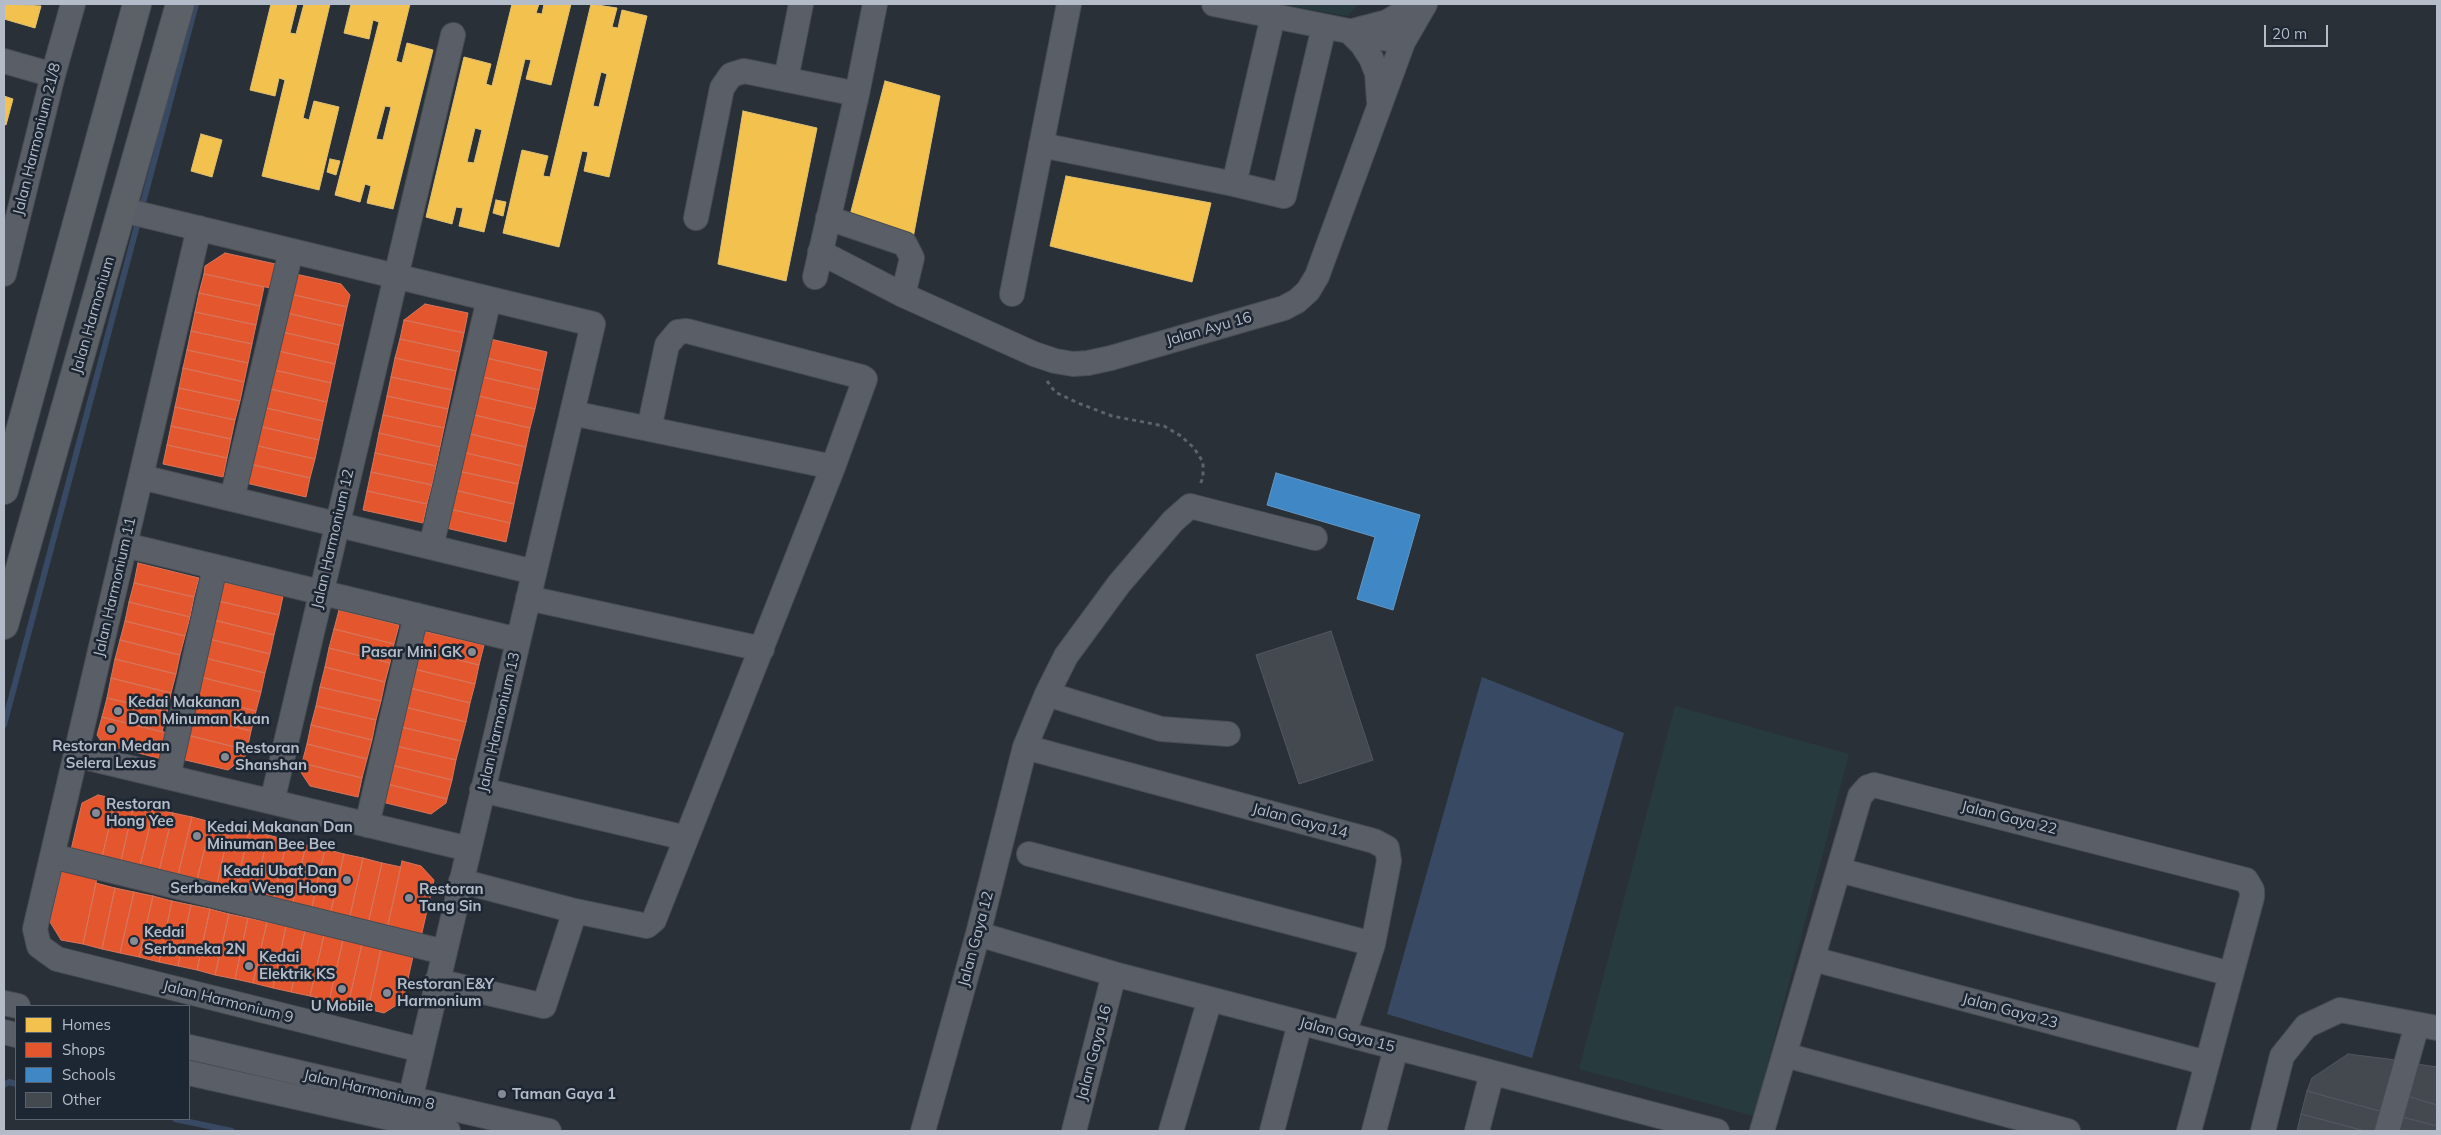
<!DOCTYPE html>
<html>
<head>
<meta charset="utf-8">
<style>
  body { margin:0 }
  #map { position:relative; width:2441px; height:1135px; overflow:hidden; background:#2a3038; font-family:Mulish,sans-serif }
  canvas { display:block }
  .frame { position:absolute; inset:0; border:5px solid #b4bcc9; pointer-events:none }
  .legend { position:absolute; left:15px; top:1005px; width:175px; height:115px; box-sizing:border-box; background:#1d2633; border:1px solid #59626f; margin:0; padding:6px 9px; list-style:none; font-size:15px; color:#b4bcc9 }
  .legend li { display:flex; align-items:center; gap:10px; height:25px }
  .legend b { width:25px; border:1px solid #59626f }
  .scale { position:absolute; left:2264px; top:25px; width:64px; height:22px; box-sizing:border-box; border:2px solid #b4bcc9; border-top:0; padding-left:6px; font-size:15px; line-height:18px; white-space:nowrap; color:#b4bcc9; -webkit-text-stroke:4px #1d2633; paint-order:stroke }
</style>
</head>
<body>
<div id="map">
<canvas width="2441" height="1135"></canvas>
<div class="frame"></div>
<ul class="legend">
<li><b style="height:14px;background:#f2c14e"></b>Homes</li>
<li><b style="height:14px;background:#e4572e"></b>Shops</li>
<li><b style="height:14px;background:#3f88c5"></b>Schools</li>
<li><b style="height:14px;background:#444950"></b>Other</li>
</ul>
<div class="scale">20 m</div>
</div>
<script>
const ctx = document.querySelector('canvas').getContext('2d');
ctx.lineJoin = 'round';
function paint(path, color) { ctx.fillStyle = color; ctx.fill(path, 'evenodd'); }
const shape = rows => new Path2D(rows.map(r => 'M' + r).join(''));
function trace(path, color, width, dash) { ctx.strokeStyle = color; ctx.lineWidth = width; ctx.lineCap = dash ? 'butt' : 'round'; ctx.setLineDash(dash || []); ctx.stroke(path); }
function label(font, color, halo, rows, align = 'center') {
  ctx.font = font + ' Mulish,sans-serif'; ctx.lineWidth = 5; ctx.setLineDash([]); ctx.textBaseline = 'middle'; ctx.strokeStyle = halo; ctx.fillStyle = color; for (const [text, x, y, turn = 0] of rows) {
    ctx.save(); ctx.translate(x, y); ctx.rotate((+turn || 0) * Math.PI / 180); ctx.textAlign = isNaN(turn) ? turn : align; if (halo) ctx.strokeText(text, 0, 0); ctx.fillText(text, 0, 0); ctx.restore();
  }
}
const green = shape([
  [1279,4,1358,4,1348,16],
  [1675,706,1849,754,1754,1116,1579,1069]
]);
const water = shape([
  [1482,677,1624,733,1532,1058,1387,1014]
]);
const homes = shape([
  [4,4,41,6,35,28,4,19,4,4],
  [271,4,297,4,290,33,296,34,304,4,330,4,303,118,309,120,314,101,339,107,319,190,262,176,285,80,279,78,275,96,250,90,271,4],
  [351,4,410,4,396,61,402,63,407,43,433,50,393,209,367,203,371,186,365,184,360,202,335,195,379,22,373,20,369,39,344,33,351,4],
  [385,106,391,107,383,140,376,139,385,106],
  [512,4,539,4,536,13,542,14,544,4,571,4,551,85,526,79,531,60,525,59,484,232,459,226,463,208,456,207,452,224,426,217,464,57,491,64,486,84,492,86,512,4],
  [475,128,482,130,474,163,467,162,475,128],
  [591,4,617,8,612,27,618,28,622,10,647,16,609,177,584,171,588,152,582,151,559,247,503,233,522,150,548,156,543,176,550,177,591,4],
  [601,72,607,74,599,107,593,106,601,72],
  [885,81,940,96,913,238,849,219,885,81],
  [4,96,13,99,6,125,4,124,4,96],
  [743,111,817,128,786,281,718,264,743,111],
  [201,134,222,140,212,177,191,171,201,134],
  [330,159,340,161,336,175,327,172,330,159],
  [1066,176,1211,203,1192,282,1050,246,1066,176],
  [496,200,506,202,503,216,493,213,496,200]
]);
const shops = shape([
  [225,253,280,265,275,289,204,274,205,266,225,253],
  [291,273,341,284,350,295,347,307,286,293,291,273],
  [204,274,264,287,260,306,199,293,204,274],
  [199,293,260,306,256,325,195,312,199,293],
  [286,293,347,307,343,326,283,312,286,293],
  [425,304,468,313,464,333,404,320,425,304],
  [195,312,256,325,252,344,191,331,195,312],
  [283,312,343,326,339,345,278,331,283,312],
  [404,320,464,333,460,352,400,339,404,320],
  [191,331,252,344,248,363,187,350,191,331],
  [278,331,339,345,335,364,274,350,278,331],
  [486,338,547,352,543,371,482,357,486,338],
  [400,339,460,352,456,371,395,358,400,339],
  [187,350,248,363,244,382,183,368,187,350],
  [274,350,335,364,331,383,270,369,274,350],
  [482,357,543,371,539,390,478,376,482,357],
  [395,358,456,371,452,390,391,377,395,358],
  [183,368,244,382,240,401,179,388,183,368],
  [270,369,331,383,327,402,266,388,270,369],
  [478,376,539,390,535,409,474,395,478,376],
  [391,377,452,390,448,409,387,396,391,377],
  [179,388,240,401,235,420,175,407,179,388],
  [266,388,327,402,323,421,262,407,266,388],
  [474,395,535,409,530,428,470,414,474,395],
  [387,396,448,409,444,428,383,415,387,396],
  [175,407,235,420,231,439,171,426,175,407],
  [262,407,323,421,319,440,258,426,262,407],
  [470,414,530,428,526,447,466,433,470,414],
  [383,415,444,428,440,447,379,433,383,415],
  [171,426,231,439,227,458,167,445,171,426],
  [258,426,319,440,315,459,254,445,258,426],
  [379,433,440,447,436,466,375,453,379,433],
  [466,433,526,447,522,466,462,452,466,433],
  [167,445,227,458,223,477,163,464,167,445],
  [254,445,315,459,310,478,250,464,254,445],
  [462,452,522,466,518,484,458,471,462,452],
  [375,453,436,466,432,485,371,472,375,453],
  [250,464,310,478,306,497,246,483,250,464],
  [458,471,518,484,514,504,454,490,458,471],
  [371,472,432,485,427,504,367,491,371,472],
  [454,490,514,504,510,523,450,509,454,490],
  [367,491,427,504,423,523,363,510,367,491],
  [450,509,510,523,506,542,446,528,450,509],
  [138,563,199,578,194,597,134,583,138,563],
  [223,582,283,596,279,615,218,601,223,582],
  [134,583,194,597,190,617,129,602,134,583],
  [218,601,279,615,274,635,214,620,218,601],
  [129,602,190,617,185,636,125,621,129,602],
  [339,610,399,625,394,644,334,629,339,610],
  [214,620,274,635,270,654,209,639,214,620],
  [125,621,185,636,180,655,120,640,125,621],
  [334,629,394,644,390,663,329,648,334,629],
  [423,631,484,645,479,665,419,650,423,631],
  [209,639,270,654,265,673,205,658,209,639],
  [120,640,180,655,176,674,115,659,120,640],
  [329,648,390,663,385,682,325,667,329,648],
  [419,650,479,665,475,684,414,669,419,650],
  [205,658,265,673,261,692,200,677,205,658],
  [115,659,176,674,171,693,111,678,115,659],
  [325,667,385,682,381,701,320,687,325,667],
  [414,669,475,684,470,703,410,688,414,669],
  [200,677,261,692,256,711,196,696,200,677],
  [111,678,171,693,167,712,107,698,111,678],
  [320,687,381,701,376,720,316,706,320,687],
  [410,688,470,703,466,722,405,707,410,688],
  [196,696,256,711,251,731,191,716,196,696],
  [107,698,167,712,162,732,102,717,107,698],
  [316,706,376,720,372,740,311,725,316,706],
  [405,707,466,722,461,741,401,727,405,707],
  [191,716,251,731,247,750,187,735,191,716],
  [102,717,168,733,162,759,103,744,97,735,102,717],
  [311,725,372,740,367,759,307,744,311,725],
  [401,727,461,741,456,760,396,746,401,727],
  [187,735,247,750,245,757,228,770,181,759,187,735],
  [307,744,367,759,362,778,302,763,307,744],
  [396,746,456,760,452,780,391,765,396,746],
  [302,763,362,778,358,797,310,786,300,771,302,763],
  [391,765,452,780,447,799,387,784,391,765],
  [387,784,447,799,446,803,431,814,382,802,387,784],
  [98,795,116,799,101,861,70,854,82,803,98,795],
  [116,799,134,804,120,865,101,861,116,799],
  [134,804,154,809,139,870,120,865,134,804],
  [154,809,173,813,158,875,139,870,154,809],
  [173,813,192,817,177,879,158,875,173,813],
  [192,817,211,822,196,884,177,879,192,817],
  [211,822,230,826,216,888,196,884,211,822],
  [230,826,249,831,235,893,216,888,230,826],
  [249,831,268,835,254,897,235,893,249,831],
  [268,835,287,840,273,902,254,897,268,835],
  [287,840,306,845,292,906,273,902,287,840],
  [306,845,325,849,311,911,292,906,306,845],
  [325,849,344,854,330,915,311,911,325,849],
  [344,854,363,858,349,920,330,915,344,854],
  [363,858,382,863,368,924,349,920,363,858],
  [402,861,421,866,434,880,421,937,387,929,402,861],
  [382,863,401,867,387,929,368,924,382,863],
  [62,870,97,878,83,944,61,940,50,922,62,870],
  [96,883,115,888,102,949,83,944,96,883],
  [115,888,134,892,120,953,102,949,115,888],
  [134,892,153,896,139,957,120,953,134,892],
  [153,896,172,901,159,962,139,957,153,896],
  [172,901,191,905,178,966,159,962,172,901],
  [191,905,210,909,197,970,178,966,191,905],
  [210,909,229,914,215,975,197,970,210,909],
  [229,914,248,918,235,979,215,975,229,914],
  [248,918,267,922,253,983,235,979,248,918],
  [267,922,286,926,273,988,253,983,267,922],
  [286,926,305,931,291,992,273,988,286,926],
  [305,931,324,935,310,996,291,992,305,931],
  [324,935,343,940,329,1001,310,996,324,935],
  [343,940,362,944,348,1005,329,1001,343,940],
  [362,944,381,948,368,1009,348,1005,362,944],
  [382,945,414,952,403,1001,384,1013,368,1009,382,945]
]);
const schools = shape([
  [1276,473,1420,515,1393,610,1357,599,1375,537,1267,505,1276,473]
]);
const stream = shape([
  [4,725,196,4],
  [4,1085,9,1082,16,1084],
  [175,1119,232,1131]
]);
const building = shape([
  [1331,631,1373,760,1299,784,1256,655,1331,631],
  [2348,1054,2396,1060,2383,1112,2307,1091,2312,1078,2348,1054],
  [2417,1064,2437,1067,2437,1105,2407,1096,2417,1064],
  [2307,1091,2383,1112,2377,1131,2365,1131,2301,1114,2307,1091],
  [2407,1096,2437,1105,2437,1126,2402,1117,2407,1096],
  [2301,1114,2365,1131,2297,1131,2301,1114],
  [2402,1117,2437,1126,2437,1131,2398,1131,2402,1117]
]);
const path = shape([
  [1047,381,1055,392,1078,403,1112,416,1164,426,1181,436,1194,448,1203,462,1203,477,1200,485]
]);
const minor = shape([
  [1214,4,1403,42],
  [1273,16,1234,184,1284,196,1324,27],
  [1356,30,1387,22,1418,4],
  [1350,32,1362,44,1371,58,1377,73,1379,101],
  [4,61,53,75],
  [786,79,801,4],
  [1041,145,1234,184],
  [123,210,593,324,405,1121],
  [696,218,722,88,731,75,744,71,857,94],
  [828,218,905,244,912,258,903,295],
  [199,228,35,929,39,946,57,959,421,1050],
  [820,252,903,295,1034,354,1055,361,1073,364,1088,363,1111,358,1284,308,1297,301,1308,291,1317,276,1403,42,1425,4],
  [4,274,53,75,73,4],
  [815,277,857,94,875,4],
  [1012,294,1069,4],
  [572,413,833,467],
  [141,477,534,572],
  [232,499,291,251],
  [125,545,518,640],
  [431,547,489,299],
  [528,598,762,649],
  [1047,694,1161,729,1228,734],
  [1025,747,1374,841,1387,848,1389,861,1373,944,1344,1034],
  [76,755,469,849],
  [168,777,215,567],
  [482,790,686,838],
  [272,802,453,35],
  [367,825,416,615],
  [1029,854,1373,944],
  [52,856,444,952],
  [1839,870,2231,974],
  [461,881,575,911,647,926,654,920,833,467,865,379,862,377,687,331,678,332,667,345,649,429],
  [978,934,1114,974,1717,1131],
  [1813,959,2207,1063],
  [437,981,544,1006,575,911],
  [4,1003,18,1006],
  [4,1032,16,1035],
  [189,1047,549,1131],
  [1785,1055,2068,1131],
  [189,1073,448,1131],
  [923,1131,978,934,1025,747,1047,694,1066,656,1119,584,1173,521,1190,506,1315,538],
  [1074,1131,1114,974],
  [1171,1131,1210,999],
  [1272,1131,1300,1023],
  [1374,1131,1396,1048],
  [1477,1131,1492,1073],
  [1762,1131,1860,796,1868,787,1874,785,2246,880,2252,890,2252,897,2189,1131],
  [2263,1131,2282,1056,2306,1026,2340,1010,2437,1028],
  [2387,1131,2417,1025]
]);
const major = shape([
  [4,490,137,4],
  [4,625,180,4]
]);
const markers = [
  [472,652,5,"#848b96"],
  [118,711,5,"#848b96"],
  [111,729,5,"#848b96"],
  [225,757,5,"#848b96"],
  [96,813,5,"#848b96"],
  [197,836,5,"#848b96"],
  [347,880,5,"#848b96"],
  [409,898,5,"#848b96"],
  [134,941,5,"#848b96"],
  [249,966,5,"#848b96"],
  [342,989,5,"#848b96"],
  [387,993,5,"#848b96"],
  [502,1094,5,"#848b96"]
];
const streetNames = [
  ["Jalan Harmonium 21/8",37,139,-76],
  ["Jalan Harmonium",93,315,-74],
  ["Jalan Ayu 16",1209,329,-16],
  ["Jalan Harmonium 12",333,539,-77],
  ["Jalan Harmonium 11",115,587,-77],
  ["Jalan Harmonium 13",499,722,-77],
  ["Jalan Gaya 22",2009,818,14],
  ["Jalan Gaya 14",1300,821,15],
  ["Jalan Gaya 12",976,939,-75],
  ["Jalan Harmonium 9",228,1002,14],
  ["Jalan Gaya 23",2010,1011,15],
  ["Jalan Gaya 15",1347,1035,15],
  ["Jalan Gaya 16",1094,1053,-75],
  ["Jalan Harmonium 8",369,1090,13]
];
const poiNames = [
  ["Pasar Mini GK",462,652,"right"],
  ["Kedai Makanan",128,702],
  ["Dan Minuman Kuan",128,719],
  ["Restoran Medan",111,746,"center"],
  ["Selera Lexus",111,763,"center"],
  ["Restoran",235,748],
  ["Shanshan",235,765],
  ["Restoran",106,804],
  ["Hong Yee",106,821],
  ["Kedai Makanan Dan",207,827],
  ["Minuman Bee Bee",207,844],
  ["Kedai Ubat Dan",337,871,"right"],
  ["Serbaneka Weng Hong",337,888,"right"],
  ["Restoran",419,889],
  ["Tang Sin",419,906],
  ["Kedai",144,932],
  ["Serbaneka 2N",144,949],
  ["Kedai",259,957],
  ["Elektrik KS",259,974],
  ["Restoran E&Y",397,984],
  ["Harmonium",397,1001],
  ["U Mobile",342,1006,"center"],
  ["Taman Gaya 1",512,1094]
];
paint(green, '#273a3e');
paint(water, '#384963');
paint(homes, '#f2c14e');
trace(homes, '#dfc073', 1);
paint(shops, '#e4572e');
trace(shops, '#d6755c', 1);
paint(schools, '#3f88c5');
trace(schools, '#6298c6', 1);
trace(stream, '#384963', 6);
paint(building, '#444950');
trace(building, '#52575f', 1);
trace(minor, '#484c53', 26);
trace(major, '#484c55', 30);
trace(path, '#5d636a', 3, [4, 4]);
trace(minor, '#5a5e66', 24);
trace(major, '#5c6168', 28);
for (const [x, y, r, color] of markers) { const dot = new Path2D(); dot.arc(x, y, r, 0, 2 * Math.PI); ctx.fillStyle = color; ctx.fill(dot); trace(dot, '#1d2633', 2); }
label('15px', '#b4bcc9', '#1d2633', streetNames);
label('bold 15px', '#b4bcc9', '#1d2633', poiNames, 'left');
</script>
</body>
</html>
